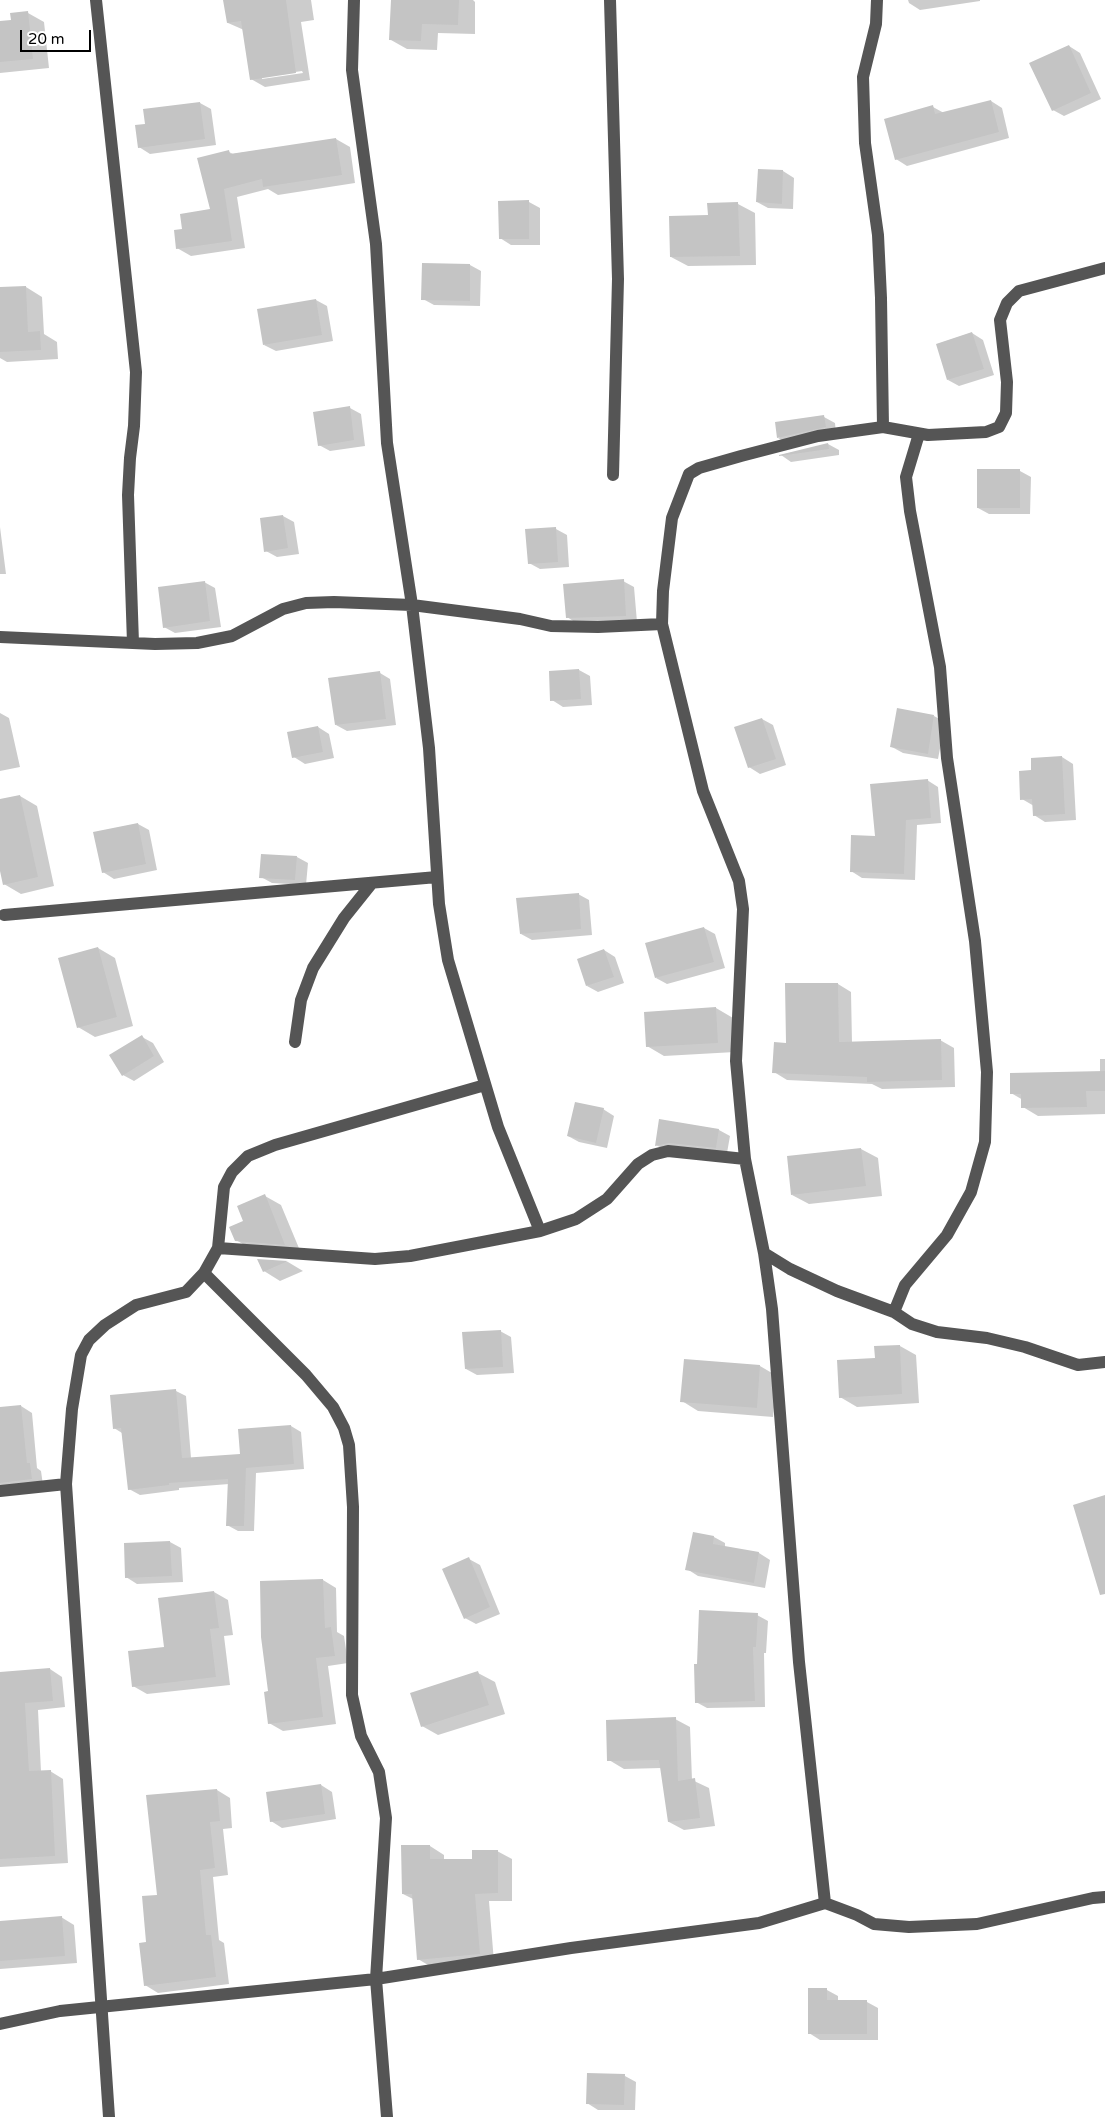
<!DOCTYPE html>
<html>
<head>
<meta charset="utf-8">
<style>
  body { margin:0 }
  #map { position:relative; width:1105px; height:2117px; overflow:hidden; background:#fff; font-family:"Varela Round",sans-serif }
  canvas { display:block }
  .scale { position:absolute; left:20px; top:30px; width:71px; height:22px; box-sizing:border-box; border:2px solid #000; border-top:0; padding-left:6px; font-size:15px; line-height:18px; white-space:nowrap; color:#000; -webkit-text-stroke:4px #fff; paint-order:stroke }
</style>
</head>
<body>
<div id="map">
<canvas width="1105" height="2117"></canvas>
<div class="scale">20 m</div>
</div>
<script>
const ctx = document.querySelector('canvas').getContext('2d');
ctx.lineJoin = 'round';
function paint(path, color) { ctx.fillStyle = color; ctx.fill(path, 'evenodd'); }
const shape = rows => new Path2D(rows.map(r => 'M' + r).join(''));
function trace(path, color, width, dash) { ctx.strokeStyle = color; ctx.lineWidth = width; ctx.lineCap = dash ? 'butt' : 'round'; ctx.setLineDash(dash || []); ctx.stroke(path); }
const shadow = shape([
  [225,0,311,0,314,20,301,22,310,80,265,87,251,79,244,30,228,23],
  [302,71,303,73,262,79,262,77],
  [392,0,473,0,475,2,475,34,438,33,437,50,407,49,391,40],
  [908,0,980,0,980,1,920,10,909,3],
  [28,13,44,22,49,68,0,73,0,22,12,21],
  [1069,46,1080,53,1101,99,1064,116,1053,110],
  [991,101,1002,108,1009,138,907,166,896,159,933,107,944,113],
  [200,103,211,109,216,145,150,154,139,147,147,125],
  [336,139,350,147,355,183,278,195,268,189,237,197,245,248,191,256,177,248,184,230,212,211,229,152,233,154],
  [759,170,783,171,794,178,793,209,768,208,757,202],
  [529,202,540,208,540,245,511,245,500,238],
  [738,204,755,213,756,265,688,266,671,257,709,216],
  [470,265,481,271,480,306,434,305,423,299],
  [26,287,42,297,44,334,57,342,58,359,7,362,0,358,0,289],
  [316,300,327,306,333,341,276,351,264,345],
  [972,333,983,340,994,375,959,386,948,380],
  [350,408,361,414,365,446,330,451,319,445],
  [824,417,835,423,836,433,789,444,778,438],
  [828,444,839,450,839,455,791,462,781,455],
  [1020,471,1031,477,1030,514,989,514,978,508],
  [283,516,294,522,299,554,277,557,266,551],
  [0,527,6,574,0,574],
  [556,529,567,535,569,567,540,569,529,563],
  [623,581,634,587,637,622,578,624,567,617],
  [204,582,215,588,221,627,175,633,164,627],
  [579,670,590,676,592,705,563,707,552,700,550,672],
  [380,673,390,679,396,725,347,731,336,725],
  [0,713,9,718,20,767,0,771],
  [934,716,945,722,938,759,903,753,892,747],
  [762,719,773,725,786,765,760,774,749,767],
  [318,727,329,734,334,758,305,764,294,757],
  [1062,757,1073,764,1076,820,1045,822,1034,815,1034,806,1022,799,1033,772],
  [927,780,938,787,941,823,917,825,915,880,862,878,851,871,876,837],
  [20,796,37,806,54,886,21,894,4,884,0,864,0,801],
  [138,824,149,830,157,870,114,879,103,872],
  [297,857,308,863,306,885,272,883,261,877],
  [578,894,589,900,592,935,532,940,521,934],
  [704,928,715,934,725,968,667,984,656,978],
  [98,948,115,958,133,1026,95,1037,78,1027],
  [604,950,615,957,624,983,598,992,587,986],
  [838,984,851,992,852,1043,940,1040,954,1048,955,1087,882,1089,872,1084,787,1080,774,1072,787,1044],
  [716,1008,733,1018,735,1052,664,1056,647,1046,645,1013],
  [142,1037,153,1043,164,1062,134,1081,123,1075],
  [1100,1059,1105,1059,1105,1114,1038,1116,1023,1107,1023,1100,1011,1093,1100,1072],
  [603,1109,614,1116,607,1148,579,1142,568,1136],
  [660,1120,719,1130,730,1136,727,1153,667,1151,656,1145],
  [861,1149,878,1158,882,1196,809,1204,792,1195],
  [265,1196,281,1205,301,1253,253,1250,236,1240,245,1222],
  [259,1260,288,1262,303,1271,280,1281,264,1271],
  [500,1331,511,1337,514,1373,477,1375,466,1369],
  [900,1346,916,1355,919,1403,857,1407,840,1397,876,1359],
  [685,1360,760,1366,777,1376,773,1417,698,1411,682,1401],
  [176,1391,186,1396,191,1458,241,1455,291,1426,301,1432,304,1469,256,1473,254,1531,238,1531,227,1525,229,1484,179,1488,179,1490,140,1495,129,1489,122,1433,114,1428],
  [21,1406,32,1413,37,1468,41,1471,43,1485,0,1492,0,1408],
  [694,1533,714,1537,725,1543,725,1547,759,1553,770,1560,765,1588,698,1576,687,1569],
  [170,1542,181,1548,183,1582,137,1584,126,1577],
  [469,1559,480,1565,500,1614,476,1624,465,1618],
  [323,1580,336,1588,337,1632,344,1636,348,1663,328,1666,336,1724,283,1731,269,1723],
  [214,1592,228,1600,233,1635,224,1636,230,1685,147,1694,133,1686],
  [757,1615,768,1621,766,1653,764,1653,765,1707,707,1708,696,1702,698,1665],
  [50,1669,62,1677,65,1707,38,1710,41,1772,50,1771,63,1779,68,1863,0,1867,0,1673],
  [478,1673,495,1682,505,1714,438,1735,422,1726],
  [675,1719,690,1727,692,1780,709,1788,715,1826,684,1830,669,1822,661,1768,624,1769,609,1760],
  [321,1785,332,1792,336,1819,282,1828,271,1821],
  [217,1790,230,1798,232,1828,223,1829,228,1875,213,1877,219,1940,224,1943,229,1984,158,1993,145,1985,148,1943,159,1896],
  [430,1846,444,1855,444,1860,473,1860,497,1851,512,1859,512,1901,489,1901,494,1962,433,1968,418,1959,413,1899,403,1894],
  [61,1917,74,1925,77,1963,0,1969,0,1922],
  [827,1990,838,1996,838,2002,867,2002,878,2008,878,2040,820,2040,809,2033],
  [625,2076,636,2082,635,2110,598,2110,587,2103]
]);
const building = shape([
  [223,0,286,0,296,73,250,80,241,21,227,23],
  [391,0,459,0,458,25,422,24,421,41,389,40],
  [28,11,33,59,0,62,0,21,11,20,10,13],
  [1069,45,1091,93,1052,111,1029,63],
  [991,100,999,132,895,160,884,119,933,105,935,114],
  [200,102,205,139,138,148,135,125,145,124,143,109],
  [336,138,342,175,263,187,262,179,224,189,232,241,176,249,174,230,182,229,180,214,210,209,197,158,229,150,230,154],
  [758,169,783,170,782,204,756,202],
  [529,200,529,239,499,239,498,201],
  [738,202,740,256,670,257,669,216,708,215,707,203],
  [422,263,470,264,470,301,421,300],
  [26,286,28,332,40,331,41,350,0,352,0,287],
  [316,299,322,335,263,345,257,309],
  [972,332,984,369,947,380,936,344],
  [350,406,354,440,318,446,313,412],
  [824,415,826,427,777,438,775,422],
  [828,443,829,449,779,456,779,455],
  [977,469,1020,469,1020,508,977,508],
  [283,515,288,548,264,552,260,518],
  [556,527,558,562,528,564,525,529],
  [624,579,626,616,566,618,563,584],
  [205,581,210,621,163,628,158,587],
  [579,669,581,699,550,701,549,671],
  [380,671,386,719,335,725,328,678],
  [897,708,934,715,928,754,890,747],
  [762,718,776,759,748,768,734,727],
  [318,726,323,752,292,758,287,732],
  [1062,756,1065,814,1033,816,1032,799,1020,800,1019,771,1031,770,1031,758],
  [928,779,931,818,906,820,904,874,850,872,851,835,875,836,870,784],
  [20,795,38,877,3,885,0,871,0,799],
  [138,823,146,864,102,873,93,832],
  [261,854,297,856,295,880,259,878],
  [579,893,581,929,520,934,516,898],
  [704,927,714,962,655,978,645,943],
  [98,947,117,1017,77,1028,58,958],
  [604,949,614,977,586,986,577,959],
  [785,983,838,983,839,1042,941,1039,942,1080,867,1082,867,1077,772,1073,774,1042,786,1043],
  [716,1007,718,1043,646,1047,644,1012],
  [142,1035,154,1056,122,1076,109,1055],
  [1105,1071,1105,1091,1086,1091,1087,1107,1021,1108,1021,1094,1010,1094,1010,1073],
  [575,1102,604,1108,596,1143,567,1136],
  [659,1119,719,1129,716,1148,669,1143,655,1146],
  [861,1148,866,1186,791,1195,787,1156],
  [265,1194,285,1245,235,1241,229,1227,243,1221,237,1206],
  [257,1259,288,1261,263,1272],
  [501,1330,503,1367,465,1369,462,1332],
  [900,1345,902,1394,839,1398,837,1360,875,1358,874,1346],
  [684,1359,760,1365,757,1408,680,1402],
  [176,1389,182,1458,240,1454,238,1429,291,1425,294,1464,246,1468,244,1526,226,1526,228,1479,169,1483,169,1485,128,1490,121,1428,113,1429,110,1395],
  [21,1405,27,1463,30,1463,32,1479,0,1483,0,1407],
  [1105,1495,1105,1594,1100,1595,1073,1505],
  [693,1532,714,1536,713,1544,759,1552,754,1583,685,1570],
  [170,1541,172,1576,125,1578,124,1543],
  [469,1557,490,1607,464,1619,442,1569],
  [323,1579,325,1628,331,1627,335,1656,316,1658,323,1717,268,1724,264,1692,268,1691,261,1637,260,1581],
  [214,1591,219,1628,210,1629,216,1677,132,1687,128,1651,164,1647,158,1598],
  [699,1610,758,1613,756,1647,753,1647,755,1701,695,1703,694,1664,697,1664],
  [50,1668,53,1701,25,1703,29,1771,51,1770,55,1856,0,1859,0,1672],
  [478,1671,489,1705,421,1727,410,1693],
  [676,1717,678,1781,695,1778,700,1818,668,1822,659,1760,607,1761,606,1720],
  [321,1784,325,1814,270,1822,266,1792],
  [217,1789,220,1821,210,1822,215,1868,200,1870,206,1935,211,1935,216,1977,144,1986,139,1943,146,1942,142,1896,157,1895,146,1795],
  [401,1845,430,1845,430,1859,472,1859,472,1850,498,1850,498,1893,475,1894,480,1954,417,1960,412,1894,402,1894],
  [62,1916,65,1956,0,1961,0,1921],
  [808,1988,827,1988,827,2000,867,2000,867,2034,808,2034],
  [587,2073,625,2074,624,2105,586,2104]
]);
const minor = shape([
  [96,0,136,372,134,426,130,458,128,495,133,643],
  [354,0,352,70,376,244,387,443,412,605,429,748,439,904,448,960,498,1127,540,1231],
  [610,0,618,279,613,475],
  [877,0,876,24,863,77,865,143,878,235,881,298,883,427],
  [0,637,155,644,197,643,232,636,283,609,306,603,334,602,412,605,520,619,551,626,598,627,662,624],
  [4,915,437,877],
  [295,1042,301,1000,313,968,344,918,372,883],
  [218,1248,375,1259,410,1256,540,1231,576,1219,607,1199,638,1164,652,1155,668,1151,745,1159],
  [764,1253,790,1269,837,1291,894,1312,912,1324,937,1332,987,1338,1025,1347,1078,1365,1105,1362],
  [204,1273,306,1375,333,1407,344,1428,349,1445,353,1507,352,1695,361,1736,379,1772,386,1818,376,1979,387,2117],
  [894,1312,905,1285,947,1235,971,1192,985,1142,987,1072,975,941,947,758,940,667,910,511,906,477,919,434],
  [66,1484,109,2117],
  [0,1491,66,1484,72,1409,81,1355,89,1340,105,1325,136,1305,186,1292,204,1273,218,1248,224,1187,232,1172,248,1156,275,1145,485,1085],
  [825,1903,799,1662,772,1309,764,1253,745,1159,736,1061,743,909,739,881,703,791,662,624,663,591,672,518,689,474,699,468,741,456,818,436,883,427,928,435,986,432,999,427,1006,413,1007,382,1000,320,1007,303,1019,291,1105,268],
  [0,2024,60,2011,376,1979,571,1948,759,1923,825,1903,857,1915,874,1924,909,1927,977,1924,1093,1898,1105,1897]
]);
paint(shadow, '#0003');
paint(building, '#c4c4c4');
trace(minor, '#555', 12);
</script>
</body>
</html>
